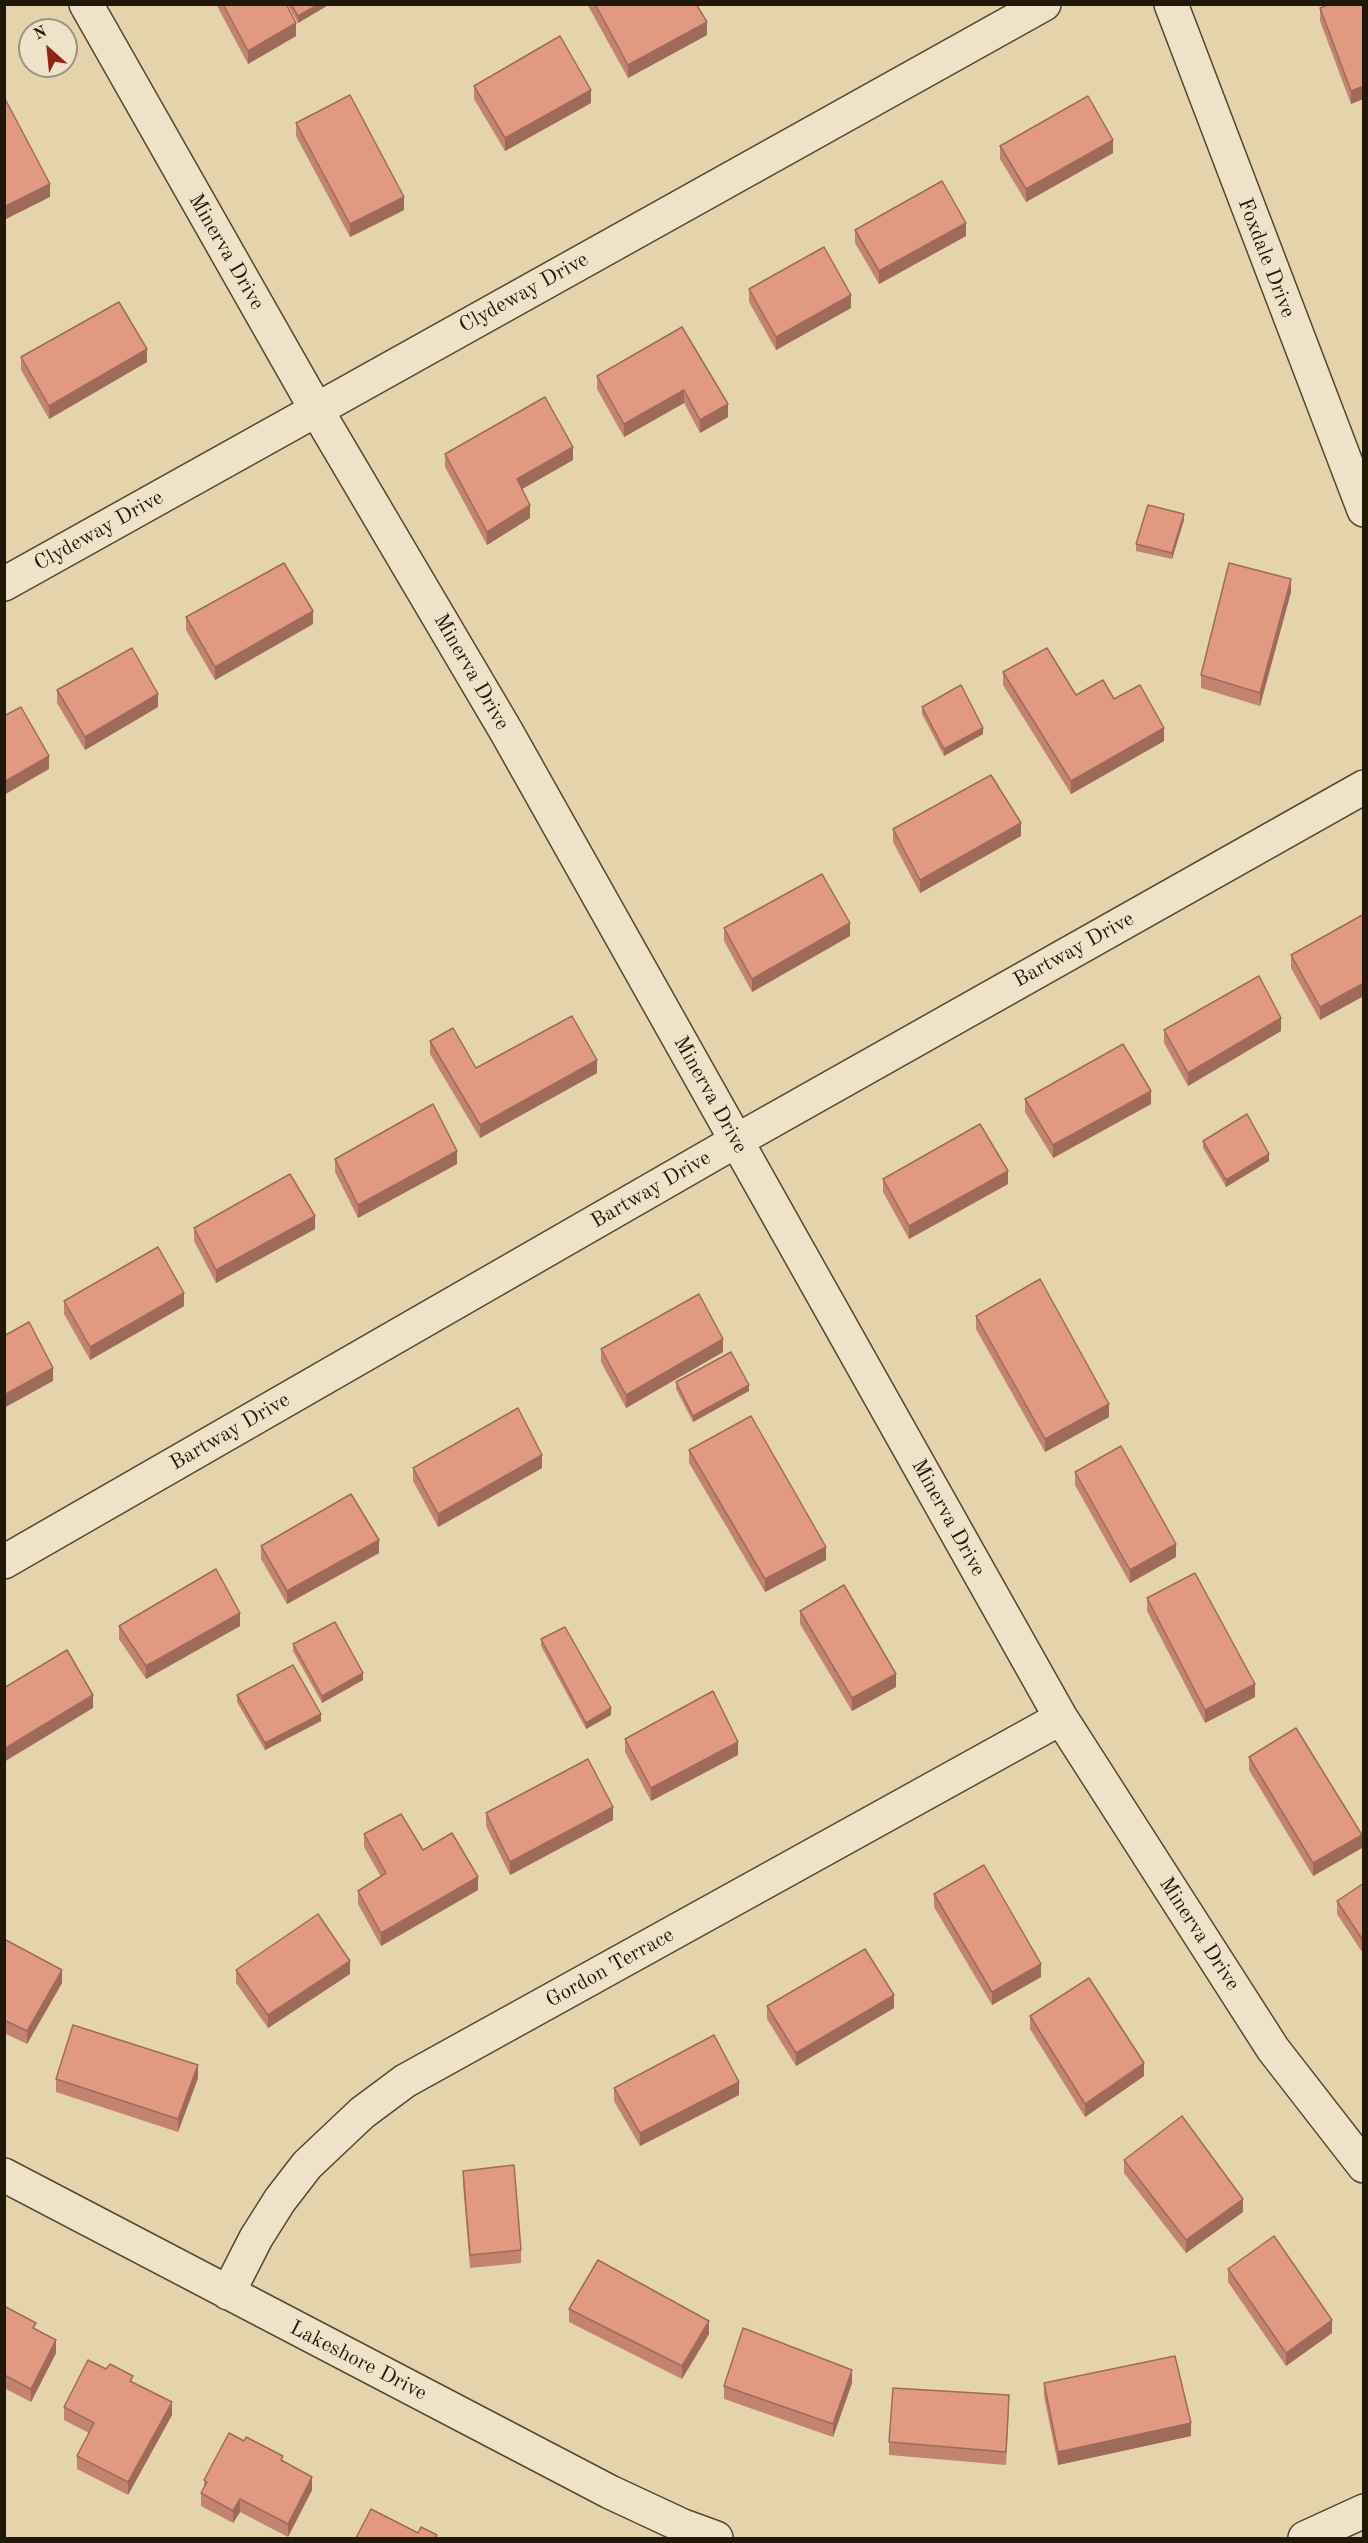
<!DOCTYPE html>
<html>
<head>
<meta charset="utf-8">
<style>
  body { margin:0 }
  #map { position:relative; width:1368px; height:2543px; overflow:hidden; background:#e5d3ac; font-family:"Old Standard TT",serif }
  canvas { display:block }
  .frame { position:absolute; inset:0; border:6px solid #22180a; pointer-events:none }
  .north { position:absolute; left:18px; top:18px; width:60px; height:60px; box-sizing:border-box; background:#eee2c9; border:2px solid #9c917d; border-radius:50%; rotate:333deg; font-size:16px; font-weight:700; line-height:24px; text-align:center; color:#22180a }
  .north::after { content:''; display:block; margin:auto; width:21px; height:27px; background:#8f2418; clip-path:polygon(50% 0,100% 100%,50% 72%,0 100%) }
</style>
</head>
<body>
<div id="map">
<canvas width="1368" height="2543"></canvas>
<div class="frame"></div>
<div class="north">N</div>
</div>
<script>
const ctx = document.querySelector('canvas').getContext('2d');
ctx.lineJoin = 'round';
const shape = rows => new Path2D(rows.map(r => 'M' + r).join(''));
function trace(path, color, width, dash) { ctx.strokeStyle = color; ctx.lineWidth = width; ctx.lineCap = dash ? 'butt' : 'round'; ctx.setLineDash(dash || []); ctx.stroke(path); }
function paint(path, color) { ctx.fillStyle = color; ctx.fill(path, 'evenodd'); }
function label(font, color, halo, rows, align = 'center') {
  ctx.font = font + ' "Old Standard TT",serif'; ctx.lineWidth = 5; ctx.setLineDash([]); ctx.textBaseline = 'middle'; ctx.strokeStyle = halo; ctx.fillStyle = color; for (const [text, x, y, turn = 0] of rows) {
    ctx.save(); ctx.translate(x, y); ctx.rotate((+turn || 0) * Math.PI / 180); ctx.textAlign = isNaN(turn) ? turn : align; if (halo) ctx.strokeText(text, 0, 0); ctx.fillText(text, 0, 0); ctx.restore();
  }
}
const minor = shape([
  [86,4,316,409,506,731,1061,1718,1273,2049,1364,2166],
  [1171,4,1364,510],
  [4,584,1044,4],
  [4,1562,736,1141,1364,787],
  [4,2175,610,2492,683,2526,716,2538],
  [228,2293,256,2238,280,2200,307,2165,362,2113,405,2081,1061,1718],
  [1305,2538,1364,2511]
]);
const wall = shape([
  [216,4,286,4,296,36,248,64],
  [287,4,330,4,298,23],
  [587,4,696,4,707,35,628,78],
  [1364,4,1351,104,1320,21,1320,8],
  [474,86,591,103,505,151,474,99],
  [296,123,404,210,350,237,296,136],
  [1000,146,1113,153,1026,202,1000,159],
  [855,230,966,236,879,284,855,243],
  [749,289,851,308,776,350,749,302],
  [682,327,728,417,700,433,684,403,624,437,597,389,597,376],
  [21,357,147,362,49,419,21,370],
  [445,454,573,460,522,489,530,518,487,545,445,467],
  [1184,520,1172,559,1136,551,1136,544],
  [1291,592,1260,706,1201,688,1201,675],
  [186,617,313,624,215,680,186,630],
  [1003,672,1076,695,1114,699,1164,741,1071,794,1003,685],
  [57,690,158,707,85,750,57,703],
  [922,707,983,734,944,756,922,714],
  [893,829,1021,836,920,893,893,842],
  [1364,914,1320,1020,1291,968,1291,955],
  [724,928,850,936,752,992,724,941],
  [1164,1030,1281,1031,1188,1086,1164,1043],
  [430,1041,476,1068,597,1073,480,1138,430,1054],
  [1025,1099,1151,1104,1053,1158,1025,1112],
  [1203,1141,1269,1161,1226,1187,1203,1148],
  [335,1159,457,1164,358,1218,335,1172],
  [883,1179,1008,1184,909,1239,883,1192],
  [194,1228,315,1229,216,1283,194,1241],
  [64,1301,184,1306,90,1360,64,1314],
  [976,1316,1109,1417,1045,1452,976,1329],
  [601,1349,723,1352,626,1408,601,1362],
  [676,1382,749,1391,693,1422,676,1389],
  [689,1450,826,1560,765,1592,689,1463],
  [413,1468,542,1468,438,1527,413,1481],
  [1075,1472,1176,1557,1130,1583,1075,1485],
  [261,1546,379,1553,287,1604,261,1559],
  [1147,1598,1255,1697,1205,1723,1147,1611],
  [800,1611,896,1687,852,1711,800,1624],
  [119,1626,240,1626,146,1679,119,1639],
  [541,1639,611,1715,586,1729,541,1646],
  [293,1644,363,1680,322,1703,293,1651],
  [237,1695,321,1721,265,1750,237,1702],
  [625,1739,738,1755,651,1801,625,1752],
  [1249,1757,1362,1848,1313,1876,1249,1770],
  [486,1813,613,1820,510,1875,486,1826],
  [364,1834,478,1890,381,1946,358,1904,358,1891,381,1877,364,1847],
  [1364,1883,1364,1955,1337,1914,1337,1901],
  [934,1894,1041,1977,992,2005,934,1907],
  [4,1939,62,1983,27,2044,4,2033],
  [236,1970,350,1974,268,2028,236,1983],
  [767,2006,894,2008,796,2066,767,2019],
  [1030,2016,1144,2076,1085,2117,1030,2029],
  [198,2078,178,2132,56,2092,56,2079],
  [614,2088,739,2095,640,2146,614,2101],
  [1124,2160,1243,2212,1186,2253,1124,2173],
  [463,2171,521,2250,521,2263,470,2268,463,2184],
  [1228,2269,1332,2333,1286,2366,1228,2282],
  [4,2306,36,2330,56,2353,31,2402,4,2388],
  [569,2309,709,2334,682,2379,569,2322],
  [133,2383,172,2415,128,2495,77,2469,77,2456,89,2433,64,2420,64,2407],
  [852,2383,833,2437,724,2399,724,2386],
  [1044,2383,1191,2436,1058,2465,1044,2396],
  [1009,2408,1006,2465,889,2455,889,2442],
  [283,2461,312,2490,288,2537,240,2512,233,2523,201,2506,201,2493,204,2487,204,2480]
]);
const shadedWall = shape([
  [319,4,330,4,298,23,298,16],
  [707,22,707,35,628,78,628,65],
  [296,23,296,36,248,64,248,51],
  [1364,86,1364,99,1351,104,1351,91],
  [591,90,591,103,505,151,505,138],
  [1113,140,1113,153,1026,202,1026,189],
  [50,184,50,197,4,220,4,207],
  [404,197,404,210,350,237,350,224],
  [966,223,966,236,879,284,879,271],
  [851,295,851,308,776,350,776,337],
  [147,349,147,362,49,419,49,406],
  [684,390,684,403,624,437,624,424],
  [728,404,728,417,700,433,700,420],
  [573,447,573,460,517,492,517,479],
  [530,505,530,518,487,545,487,532],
  [1184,514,1184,520,1172,559,1172,553],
  [1291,579,1291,592,1260,706,1260,693],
  [313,611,313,624,215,680,215,667],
  [158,694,158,707,85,750,85,737],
  [983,728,983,734,944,756,944,749],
  [1164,728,1164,741,1071,794,1071,781],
  [49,756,49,769,4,795,4,782],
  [1021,823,1021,836,920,893,920,880],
  [850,923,850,936,752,992,752,979],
  [1364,983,1364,996,1320,1020,1320,1007],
  [1281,1018,1281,1031,1188,1086,1188,1073],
  [597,1060,597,1073,480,1138,480,1125],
  [1151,1091,1151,1104,1053,1158,1053,1145],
  [457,1151,457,1164,358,1218,358,1205],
  [1269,1154,1269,1161,1226,1187,1226,1180],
  [1008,1171,1008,1184,909,1239,909,1226],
  [315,1216,315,1229,216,1283,216,1270],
  [184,1293,184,1306,90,1360,90,1347],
  [723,1339,723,1352,626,1408,626,1395],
  [53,1368,53,1381,4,1408,4,1395],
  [749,1385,749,1391,693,1422,693,1416],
  [1109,1404,1109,1417,1045,1452,1045,1439],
  [542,1455,542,1468,438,1527,438,1514],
  [379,1540,379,1553,287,1604,287,1591],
  [1176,1544,1176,1557,1130,1583,1130,1570],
  [826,1547,826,1560,765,1592,765,1579],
  [240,1613,240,1626,146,1679,146,1666],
  [363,1673,363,1680,322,1703,322,1696],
  [896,1674,896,1687,852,1711,852,1698],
  [1255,1684,1255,1697,1205,1723,1205,1710],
  [93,1695,93,1708,4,1762,4,1749],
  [611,1708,611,1715,586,1729,586,1723],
  [321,1714,321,1721,265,1750,265,1743],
  [738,1742,738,1755,651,1801,651,1788],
  [613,1807,613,1820,510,1875,510,1862],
  [1362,1835,1362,1848,1313,1876,1313,1863],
  [478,1877,478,1890,381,1946,381,1933],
  [350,1961,350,1974,268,2028,268,2015],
  [1041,1964,1041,1977,992,2005,992,1992],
  [62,1970,62,1983,27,2044,27,2031],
  [894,1995,894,2008,796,2066,796,2053],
  [1144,2063,1144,2076,1085,2117,1085,2104],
  [198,2065,198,2078,178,2132,178,2119],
  [739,2082,739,2095,640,2146,640,2133],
  [1243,2199,1243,2212,1186,2253,1186,2240],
  [1332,2320,1332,2333,1286,2366,1286,2353],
  [709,2321,709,2334,682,2379,682,2366],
  [56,2340,56,2353,31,2402,31,2389],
  [852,2370,852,2383,833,2437,833,2424],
  [172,2402,172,2415,128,2495,128,2482],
  [1191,2423,1191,2436,1058,2465,1058,2452],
  [312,2477,312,2490,288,2537,288,2524],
  [240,2499,240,2512,233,2523,233,2511]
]);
const building = shape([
  [223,4,286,4,296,23,248,51,223,4],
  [291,4,319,4,298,16,291,4],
  [595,4,696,4,707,22,628,65,595,4],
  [1330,4,1364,4,1364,86,1351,91,1320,8,1330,4],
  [560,36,591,90,505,138,474,86,560,36],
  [350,95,404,197,350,224,296,123,350,95],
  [1088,96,1113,140,1026,189,1000,146,1088,96],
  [4,97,50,184,4,207,4,97],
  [942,181,966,223,879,271,855,230,942,181],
  [824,247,851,295,776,337,749,289,824,247],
  [119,302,147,349,49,406,21,357,119,302],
  [682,327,728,404,700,420,684,390,624,424,597,376,682,327],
  [545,397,573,447,517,479,530,505,487,532,445,454,545,397],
  [1148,505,1184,514,1172,553,1136,544,1148,505],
  [284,563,313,611,215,667,186,617,284,563],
  [1229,563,1291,579,1260,693,1201,675,1229,563],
  [132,648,158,694,85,737,57,690,132,648],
  [1047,648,1076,695,1103,680,1114,699,1140,685,1164,728,1071,781,1003,672,1047,648],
  [961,685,983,728,944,749,922,707,961,685],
  [21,707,49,756,4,782,4,716,21,707],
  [991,775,1021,823,920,880,893,829,991,775],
  [822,874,850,923,752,979,724,928,822,874],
  [1364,914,1364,983,1320,1007,1291,955,1364,914],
  [1259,976,1281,1018,1188,1073,1164,1030,1259,976],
  [572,1016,597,1060,480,1125,430,1041,453,1028,476,1068,572,1016],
  [1123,1044,1151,1091,1053,1145,1025,1099,1123,1044],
  [433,1104,457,1151,358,1205,335,1159,433,1104],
  [1247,1114,1269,1154,1226,1180,1203,1141,1247,1114],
  [980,1124,1008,1171,909,1226,883,1179,980,1124],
  [290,1174,315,1216,216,1270,194,1228,290,1174],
  [158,1247,184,1293,90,1347,64,1301,158,1247],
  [1040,1279,1109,1404,1045,1439,976,1316,1040,1279],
  [699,1294,723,1339,626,1395,601,1349,699,1294],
  [29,1322,53,1368,4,1395,4,1336,29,1322],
  [731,1352,749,1385,693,1416,676,1382,731,1352],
  [518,1408,542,1455,438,1514,413,1468,518,1408],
  [751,1416,826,1547,765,1579,689,1450,751,1416],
  [1121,1446,1176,1544,1130,1570,1075,1472,1121,1446],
  [351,1494,379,1540,287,1591,261,1546,351,1494],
  [216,1569,240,1613,146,1666,119,1626,216,1569],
  [1195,1573,1255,1684,1205,1710,1147,1598,1195,1573],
  [844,1585,896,1674,852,1698,800,1611,844,1585],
  [335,1622,363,1673,322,1696,293,1644,335,1622],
  [565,1627,611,1708,586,1723,541,1639,565,1627],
  [67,1650,93,1695,4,1749,4,1688,67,1650],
  [293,1665,321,1714,265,1743,237,1695,293,1665],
  [713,1691,738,1742,651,1788,625,1739,713,1691],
  [1296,1728,1362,1835,1313,1863,1249,1757,1296,1728],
  [588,1759,613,1807,510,1862,486,1813,588,1759],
  [401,1814,423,1850,452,1833,478,1877,381,1933,358,1891,386,1873,364,1834,401,1814],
  [984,1865,1041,1964,992,1992,934,1894,984,1865],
  [1364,1883,1364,1942,1337,1901,1364,1883],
  [318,1914,350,1961,268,2015,236,1970,318,1914],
  [4,1939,62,1970,27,2031,4,2020,4,1939],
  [865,1949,894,1995,796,2053,767,2006,865,1949],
  [1089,1978,1144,2063,1085,2104,1030,2016,1089,1978],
  [73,2025,198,2065,178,2119,56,2079,73,2025],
  [714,2035,739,2082,640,2133,614,2088,714,2035],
  [1182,2116,1243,2199,1186,2240,1124,2160,1182,2116],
  [514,2165,521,2250,470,2255,463,2171,514,2165],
  [1274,2236,1332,2320,1286,2353,1228,2269,1274,2236],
  [598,2260,709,2321,682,2366,569,2309,598,2260],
  [4,2306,36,2323,33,2328,56,2340,31,2389,4,2375,4,2306],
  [743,2328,852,2370,833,2424,724,2386,743,2328],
  [1175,2356,1191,2423,1058,2452,1044,2383,1175,2356],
  [88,2360,106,2369,110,2364,133,2376,130,2381,172,2402,128,2482,77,2456,94,2423,64,2407,88,2360],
  [893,2388,1009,2395,1006,2452,889,2442,893,2388],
  [229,2433,244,2441,246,2437,283,2456,281,2460,312,2477,288,2524,240,2499,233,2511,201,2493,207,2482,204,2480,229,2433],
  [371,2509,418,2533,421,2527,437,2535,435,2538,356,2538,371,2509]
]);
const streetNames = [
  ["Minerva Drive",226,252,60],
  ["Foxdale Drive",1266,258,69],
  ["Clydeway Drive",524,293,-29],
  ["Clydeway Drive",99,531,-29],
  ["Minerva Drive",471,672,60],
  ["Bartway Drive",1074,950,-29],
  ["Minerva Drive",710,1095,61],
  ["Bartway Drive",651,1190,-30],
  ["Bartway Drive",230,1432,-30],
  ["Minerva Drive",948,1518,61],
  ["Minerva Drive",1199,1934,57],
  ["Gordon Terrace",610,1968,-29],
  ["Lakeshore Drive",358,2361,27]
];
trace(minor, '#534732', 36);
trace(minor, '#eee2c9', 33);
paint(wall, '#c28470');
paint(shadedWall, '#9e6b5b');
paint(building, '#e19982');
trace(building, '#9e6b5b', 1.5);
label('21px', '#22180a', '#eee2c9', streetNames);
</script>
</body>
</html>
